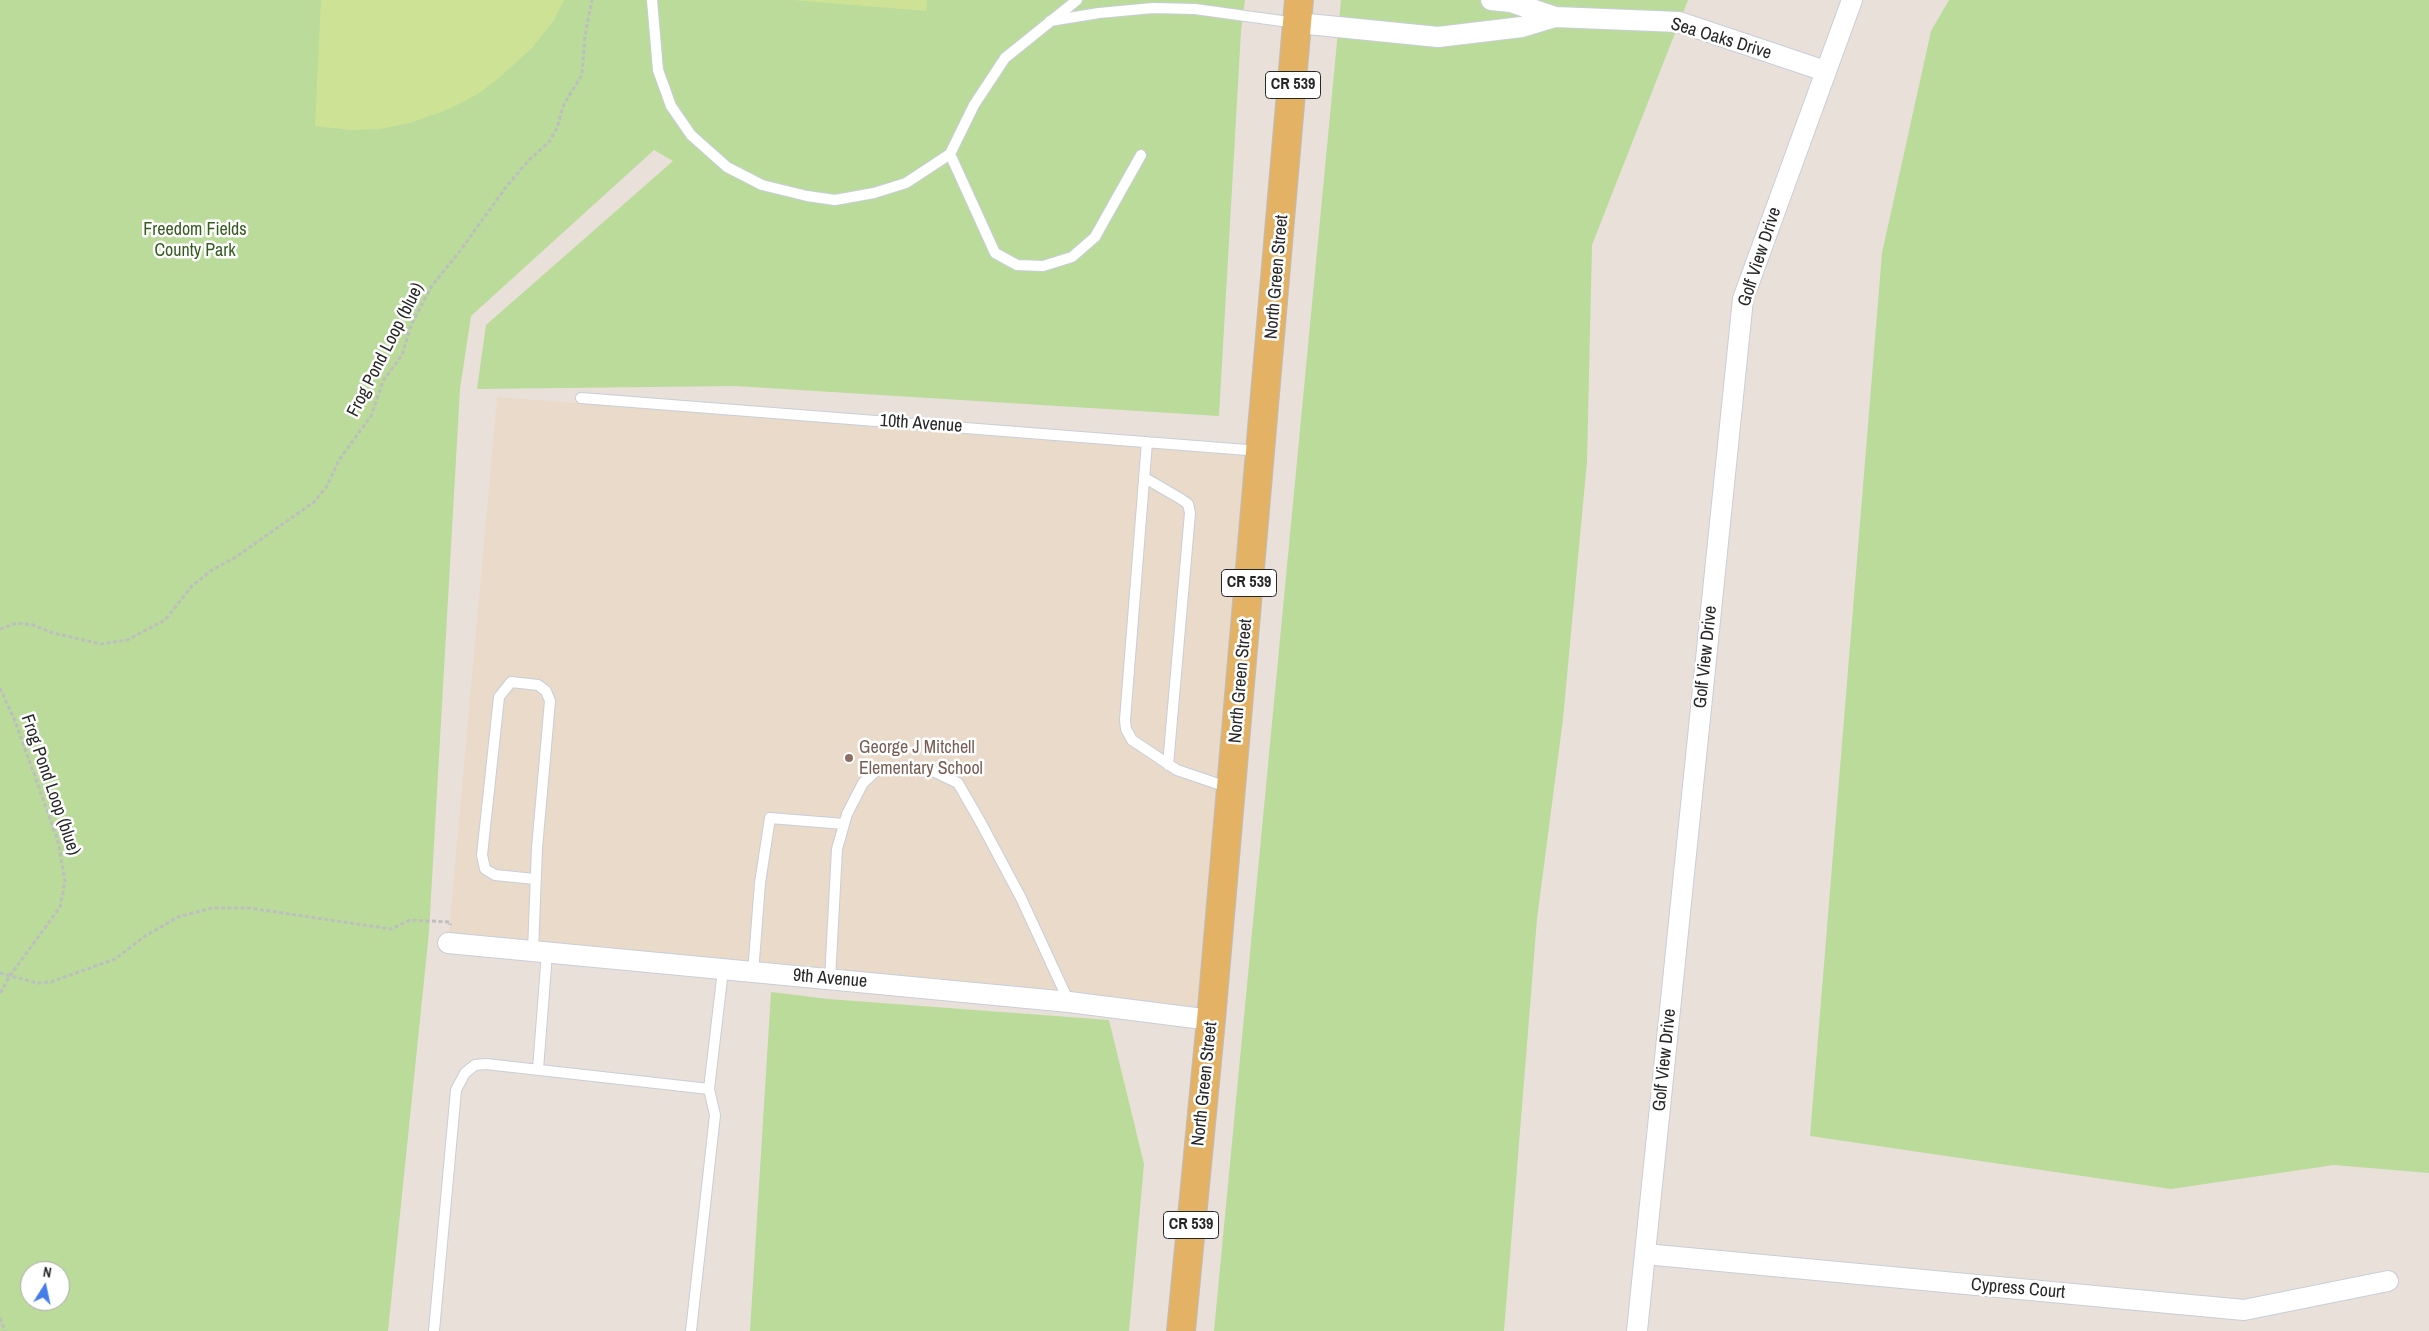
<!DOCTYPE html>
<html>
<head>
<meta charset="utf-8">
<style>
  body { margin:0 }
  #map { position:relative; width:2429px; height:1331px; overflow:hidden; background:#e9e0da; font-family:"Archivo Narrow",sans-serif }
  canvas { display:block }
  .north { position:absolute; left:20px; top:1261px; width:50px; height:50px; box-sizing:border-box; background:#fff; border:1px solid #a9a9a9; border-radius:50%; rotate:10deg; font-size:14px; font-weight:700; line-height:20px; text-align:center; color:#272727 }
  .north::after { content:''; display:block; margin:auto; width:18px; height:22px; background:#467ee9; clip-path:polygon(50% 0,100% 100%,50% 72%,0 100%) }
</style>
</head>
<body>
<div id="map">
<canvas width="2429" height="1331"></canvas>
<div class="north">N</div>
</div>
<script>
const ctx = document.querySelector('canvas').getContext('2d');
ctx.lineJoin = 'round';
function paint(path, color) { ctx.fillStyle = color; ctx.fill(path, 'evenodd'); }
const shape = rows => new Path2D(rows.map(r => 'M' + r).join(''));
function trace(path, color, width, dash) { ctx.strokeStyle = color; ctx.lineWidth = width; ctx.lineCap = dash ? 'butt' : 'round'; ctx.setLineDash(dash || []); ctx.stroke(path); }
function label(font, color, halo, rows, align = 'center') {
  ctx.font = font + ' "Archivo Narrow",sans-serif'; ctx.lineWidth = 5; ctx.setLineDash([]); ctx.textBaseline = 'middle'; ctx.strokeStyle = halo; ctx.fillStyle = color; for (const [text, x, y, turn = 0] of rows) {
    ctx.save(); ctx.translate(x, y); ctx.rotate((+turn || 0) * Math.PI / 180); ctx.textAlign = isNaN(turn) ? turn : align; if (halo) ctx.strokeText(text, 0, 0); ctx.fillText(text, 0, 0); ctx.restore();
  }
}
const education = shape([
  [497,397,1260,456,1211,1020,448,943]
]);
const green = shape([
  [0,0,1245,0,1241,31,1219,416,735,386,477,389,486,325,673,161,654,150,471,316,460,389,429,932,388,1331,0,1331],
  [30,1271,60,1271,60,1301,30,1301],
  [1341,0,1688,0,1592,245,1587,461,1563,719,1537,919,1504,1331,1214,1331],
  [1949,0,2429,0,2429,1173,2334,1165,2171,1189,1810,1136,1882,253,1931,31],
  [771,992,828,999,1109,1020,1144,1164,1129,1331,750,1331]
]);
const pitch = shape([
  [321,0,564,0,554,20,532,48,500,77,478,94,449,109,410,123,380,129,351,130,315,126],
  [792,0,927,0,926,11]
]);
const path = shape([
  [0,629,17,623,33,625,53,633,101,644,127,640,165,620,192,586,212,570,236,557,314,502,327,486,339,460,371,416,383,381,402,355,411,325,431,287,460,251,506,187,528,161,549,142,557,128,564,104,582,75,585,35,592,0],
  [0,688,15,721,58,841,65,881,60,907,9,977,0,994],
  [0,973,37,983,51,982,115,959,145,936,178,917,212,908,249,908,391,929,410,920,450,922,450,925],
  [0,1318,5,1331]
]);
const service = shape([
  [652,0,658,70,671,106,691,135,727,167,762,185,807,196,835,200,874,193,906,183,950,154,974,105,1005,58,1077,0],
  [1050,21,1099,13,1153,8,1195,9,1296,23],
  [950,154,995,253,1017,265,1043,266,1072,257,1095,237,1141,155],
  [581,398,1260,451],
  [1147,442,1125,720,1126,729,1132,740,1177,770,1230,788],
  [1145,478,1181,499,1188,504,1190,513,1168,765],
  [533,951,537,848,550,701,546,691,538,685,511,682,499,697,482,855,485,869,495,875,535,879],
  [753,973,760,883,770,818,844,824],
  [830,979,837,849,847,814,863,783,879,768,933,771,958,783,981,823,1021,898,1069,1002],
  [538,1069,547,953],
  [434,1331,456,1090,465,1073,475,1065,486,1064,709,1089],
  [691,1331,715,1115,709,1089,723,970]
]);
const minor = shape([
  [1491,0,1511,2,1555,17,1679,22,1825,71],
  [1298,23,1438,37,1522,27,1555,17],
  [448,943,1069,1002,1211,1020],
  [1645,1254,2244,1310,2388,1281],
  [1637,1331,1743,299,1852,0]
]);
const primary = shape([
  [1181,1331,1211,1020,1299,0]
]);
const markers = [
  [849,758,5,"#8d6e63"]
];
const shields = [
  [1293,85,55],
  [1249,583,55],
  [1191,1225,55]
];
const shieldNames = [
  ["CR 539",1293,85],
  ["CR 539",1249,583],
  ["CR 539",1191,1225]
];
const streetNames = [
  ["Sea Oaks Drive",1721,39,17],
  ["Golf View Drive",1760,257,-72],
  ["North Green Street",1277,277,-85],
  ["Frog Pond Loop (blue)",386,350,-63],
  ["10th Avenue",921,424,4],
  ["Golf View Drive",1706,657,-84],
  ["North Green Street",1241,681,-85],
  ["Frog Pond Loop (blue)",50,785,71],
  ["9th Avenue",830,979,5],
  ["Golf View Drive",1665,1060,-84],
  ["North Green Street",1205,1084,-84],
  ["Cypress Court",2018,1289,5]
];
const parkNames = [
  ["Freedom Fields",195,230],
  ["County Park",195,251]
];
const educationNames = [
  ["George J Mitchell",859,748],
  ["Elementary School",859,769]
];
paint(education, '#e9daca');
paint(green, '#badb9a');
paint(pitch, '#cee296');
trace(service, '#c8ced8', 12);
trace(minor, '#c8ced8', 22);
trace(primary, '#bebebe', 30);
trace(path, '#bebebe', 3, [4, 2.5]);
trace(service, '#fff', 10);
trace(minor, '#fff', 20);
trace(primary, '#e3b264', 28);
for (const [x, y, r, color] of markers) { const dot = new Path2D(); dot.arc(x, y, r, 0, 2 * Math.PI); ctx.fillStyle = color; ctx.fill(dot); trace(dot, '#fff', 2); }
for (const [x, y, w] of shields) { const box = new Path2D(); box.roundRect(x - w / 2, y - 13.5, w, 27, 4); ctx.fillStyle = '#fff'; ctx.fill(box); trace(box, '#272727', 1); }
label('bold 16px', '#272727', null, shieldNames);
label('18px', '#272727', '#fff', streetNames);
label('18px', '#355c1f', '#fff', parkNames);
label('18px', '#785e54', '#fff', educationNames, 'left');
</script>
</body>
</html>
